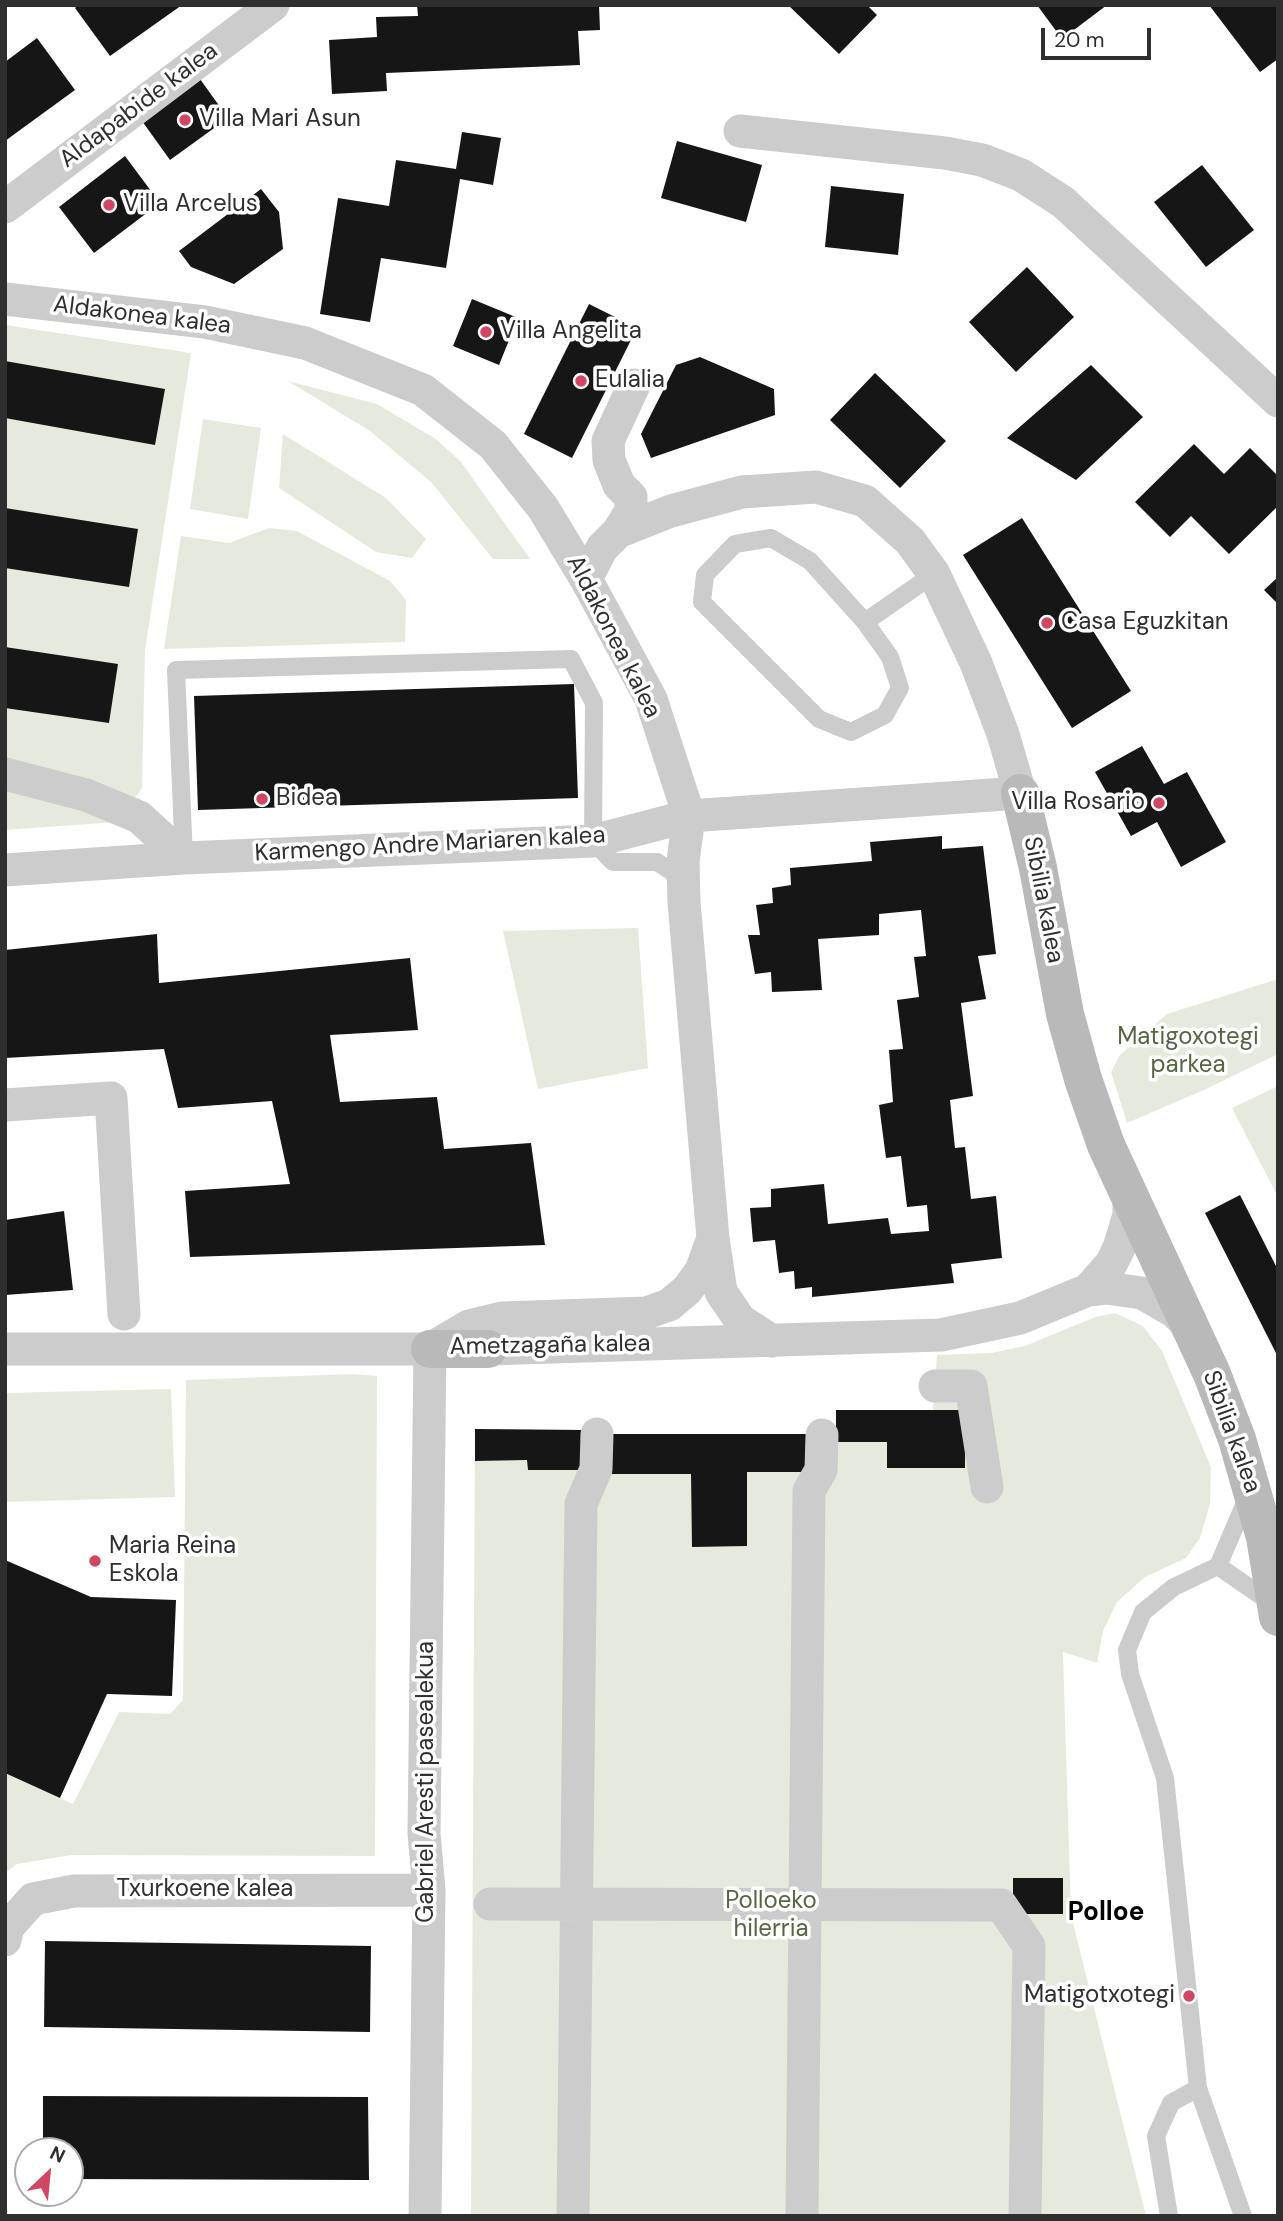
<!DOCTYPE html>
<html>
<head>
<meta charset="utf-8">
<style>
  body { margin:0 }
  #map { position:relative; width:1283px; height:2221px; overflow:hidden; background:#fff; font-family:"DM Sans",sans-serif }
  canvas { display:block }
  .frame { position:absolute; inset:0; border:7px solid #2f2f2f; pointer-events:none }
  .north { position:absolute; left:14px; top:2137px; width:70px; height:70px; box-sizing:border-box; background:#fff; border:2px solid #acacac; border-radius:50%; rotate:26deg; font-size:19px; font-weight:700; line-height:28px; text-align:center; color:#2f2f2f }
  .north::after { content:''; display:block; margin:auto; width:24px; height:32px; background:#d04765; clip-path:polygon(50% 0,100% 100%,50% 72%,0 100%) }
  .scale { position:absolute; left:1041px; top:28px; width:110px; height:32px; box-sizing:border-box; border:4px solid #2f2f2f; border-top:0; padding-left:9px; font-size:21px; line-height:24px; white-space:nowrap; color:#2f2f2f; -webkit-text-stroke:5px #fff; paint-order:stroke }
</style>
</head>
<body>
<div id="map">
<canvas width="1283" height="2221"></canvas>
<div class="frame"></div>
<div class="north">N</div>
<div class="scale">20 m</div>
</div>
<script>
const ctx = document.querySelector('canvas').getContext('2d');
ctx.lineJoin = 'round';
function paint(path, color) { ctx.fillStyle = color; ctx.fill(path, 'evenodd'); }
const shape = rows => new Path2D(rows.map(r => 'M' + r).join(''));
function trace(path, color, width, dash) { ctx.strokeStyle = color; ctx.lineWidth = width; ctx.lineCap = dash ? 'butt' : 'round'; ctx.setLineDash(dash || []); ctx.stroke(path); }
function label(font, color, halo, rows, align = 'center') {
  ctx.font = font + ' "DM Sans",sans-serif'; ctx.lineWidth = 7; ctx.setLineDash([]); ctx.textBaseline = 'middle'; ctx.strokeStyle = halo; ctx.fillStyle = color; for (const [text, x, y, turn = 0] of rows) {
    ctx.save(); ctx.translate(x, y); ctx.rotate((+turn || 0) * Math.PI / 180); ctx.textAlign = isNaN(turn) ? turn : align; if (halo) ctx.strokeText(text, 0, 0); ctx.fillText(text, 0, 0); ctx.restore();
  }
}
const green = shape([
  [5,325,191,353,145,650,142,788,117,822,5,830],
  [288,381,377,404,436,439,461,462,530,559,493,559,432,483,370,431],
  [203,419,261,428,248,519,190,509],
  [283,434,386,498,426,539,412,558,376,552,279,488],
  [269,528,297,531,390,581,406,600,405,642,164,649,181,536,229,543],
  [638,928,648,1068,538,1089,503,931],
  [1278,979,1278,1054,1206,1089,1127,1123,1111,1072,1120,1055,1167,1014],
  [1278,1086,1278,1197,1232,1108],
  [1115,1313,1143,1326,1162,1351,1211,1467,1210,1504,1200,1538,1186,1558,1145,1577,1117,1602,1103,1631,1097,1663,1063,1652,1071,1915,1146,2216,471,2216,475,1429,585,1430,585,1434,835,1434,836,1410,933,1410,937,1355,991,1353,1025,1346,1095,1317],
  [354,1374,377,1376,375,1856,72,1855,17,1864,5,1873,5,1773,73,1804,119,1712,170,1714,183,1700,186,1380],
  [171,1389,175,1497,5,1502,5,1393]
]);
const building = shape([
  [78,5,182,5,110,56,75,8],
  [417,5,599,5,600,30,578,31,580,65,386,73,387,91,332,94,329,40,377,37,376,17,418,16],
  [788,5,867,5,877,15,839,54],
  [1037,5,1107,5,1062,39],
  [1209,5,1278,5,1278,59,1260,72],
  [37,38,75,90,5,141,5,62],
  [200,79,228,118,170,160,142,121],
  [462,132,501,138,493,185,460,179,446,268,381,258,370,322,320,314,338,198,389,206,396,160,456,169],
  [677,141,762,165,746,222,661,198],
  [125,156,160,203,94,253,59,207],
  [1202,165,1254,230,1206,267,1154,202],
  [831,186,904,194,898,255,825,247],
  [261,189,279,212,283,249,234,284,191,267,179,251],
  [1027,267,1074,317,1016,372,969,322],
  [472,299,518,318,499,365,453,346],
  [589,304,637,328,572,458,524,434],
  [700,357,774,389,775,415,651,458,641,434,676,365],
  [5,361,165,389,155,445,5,418],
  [1091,365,1143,417,1076,480,1007,438],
  [875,373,946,441,900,488,830,420],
  [1194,444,1224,474,1250,448,1278,476,1278,506,1229,554,1191,516,1170,537,1135,502],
  [5,508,138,529,129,587,5,568],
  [1022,518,1131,691,1072,728,963,555],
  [1278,577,1278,604,1264,590],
  [5,647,118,664,109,723,5,708],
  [574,684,578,798,198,810,194,696],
  [1142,746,1164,784,1187,772,1226,842,1181,867,1157,822,1131,836,1095,772],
  [942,836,942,849,983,846,996,954,978,956,986,999,961,1003,973,1096,950,1100,955,1148,965,1147,971,1199,996,1196,1002,1258,951,1264,954,1283,812,1297,812,1287,795,1289,794,1271,779,1273,775,1240,753,1242,750,1208,771,1207,771,1189,824,1184,828,1224,888,1218,891,1234,929,1231,927,1205,907,1207,901,1156,886,1158,879,1105,893,1102,889,1050,903,1049,897,1000,919,997,914,957,926,956,921,910,879,914,879,935,818,939,822,990,772,992,771,972,755,974,748,935,760,935,756,905,773,903,772,888,791,885,790,868,872,861,870,842],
  [157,934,159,983,410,958,418,1030,330,1035,340,1102,437,1097,444,1149,531,1143,545,1245,190,1257,185,1191,290,1184,272,1101,178,1108,164,1049,5,1058,5,950],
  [1240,1195,1278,1270,1278,1357,1205,1213],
  [64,1211,73,1290,5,1295,5,1220],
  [836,1410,965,1410,965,1468,887,1468,887,1442,836,1442],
  [475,1429,585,1430,585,1470,528,1470,527,1460,475,1461],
  [607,1434,809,1434,809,1472,747,1472,747,1546,692,1547,691,1474,608,1474],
  [5,1560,91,1597,176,1600,172,1696,107,1694,60,1798,5,1773],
  [1013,1878,1063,1878,1063,1914,1013,1914],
  [45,1941,371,1946,370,2032,44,2027],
  [43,2096,368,2097,369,2180,70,2179,70,2151,43,2151]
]);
const lane = shape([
  [771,538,810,561,865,622,890,657,900,688,885,715,851,732,819,719,702,602,705,575,735,544,771,538],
  [865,622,934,574],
  [184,858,176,670,571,659,594,703,593,841,613,862,657,862,674,873,678,886],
  [1218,1566,1273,1604],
  [1169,2216,1156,2136,1171,2103,1198,2088],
  [1243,2216,1198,2088,1165,1778,1130,1674,1127,1650,1143,1612,1174,1587,1218,1566,1248,1496]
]);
const street = shape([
  [740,131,945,153,982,160,1021,175,1063,202,1278,401],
  [5,207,273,5],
  [5,299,205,322,305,343,423,390,493,445,543,508,586,579,651,699,689,816,683,861,684,902,713,1238,721,1292,740,1320,772,1341],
  [618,532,631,511,631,497,619,485,609,460,608,441,634,385],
  [5,774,86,795,139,817,184,858],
  [5,870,184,858,593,841,689,816,1020,793,1003,734,976,663,934,574,910,541,865,501,816,487,742,492,671,511,618,532,602,548,586,579],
  [5,1105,111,1098,124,1314],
  [1088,1290,1111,1264,1119,1248,1129,1215,1129,1197],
  [5,1349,430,1349],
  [430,1349,469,1326,502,1318,646,1313,669,1305,687,1290,701,1271,713,1238],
  [488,1349,941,1335,1020,1318,1088,1290,1106,1288,1142,1293,1175,1312,1188,1325],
  [935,1386,971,1386,987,1487],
  [490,1904,1001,1905,1029,1946,1025,2216],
  [5,1940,8,1927,33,1899,74,1891,429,1890],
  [425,2216,429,1890,424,1833,430,1349],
  [573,2216,581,1504,596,1469,597,1434],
  [802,2216,809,1491,821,1470,822,1435]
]);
const secondary = shape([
  [1020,793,1038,868,1065,1014,1083,1079,1106,1145,1212,1374,1237,1439,1265,1537,1278,1617],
  [430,1349,488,1349]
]);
const markers = [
  [185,120,7,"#d04765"],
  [109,205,7,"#d04765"],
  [486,332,7,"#d04765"],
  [581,381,7,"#d04765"],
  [1047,623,7,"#d04765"],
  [262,799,7,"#d04765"],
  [1159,803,7,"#d04765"],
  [95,1561,7,"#d04765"],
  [1189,1996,7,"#d04765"]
];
const streetNames = [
  ["Aldapabide kalea",139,106,-37],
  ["Aldakonea kalea",142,316,7],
  ["Aldakonea kalea",613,637,63],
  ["Karmengo Andre Mariaren kalea",430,845,-3],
  ["Sibilia kalea",1043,900,79],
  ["Ametzagaña kalea",550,1346,-1],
  ["Sibilia kalea",1231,1432,70],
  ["Gabriel Aresti pasealekua",427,1782,-90],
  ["Txurkoene kalea",205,1890]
];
const poiNames = [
  ["Villa Mari Asun",199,120],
  ["Villa Arcelus",123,205],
  ["Villa Angelita",500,332],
  ["Eulalia",595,381],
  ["Casa Eguzkitan",1061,623],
  ["Bidea",276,799],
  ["Villa Rosario",1145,803,"right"],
  ["Maria Reina",109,1547],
  ["Eskola",109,1575],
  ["Matigotxotegi",1175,1996,"right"]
];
const parkNames = [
  ["Matigoxotegi",1188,1038],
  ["parkea",1188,1066],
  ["Polloeko",771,1902],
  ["hilerria",771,1930]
];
const neighbourhoodNames = [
  ["Polloe",1106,1913]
];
paint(green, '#e6eade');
paint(building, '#161616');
trace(lane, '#ccc', 18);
trace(street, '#ccc', 33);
trace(secondary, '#b9b9b9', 38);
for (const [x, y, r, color] of markers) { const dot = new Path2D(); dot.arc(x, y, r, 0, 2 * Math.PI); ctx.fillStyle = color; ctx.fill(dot); trace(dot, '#fff', 2.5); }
label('24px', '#2f2f2f', '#fff', streetNames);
label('24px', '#2f2f2f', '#fff', poiNames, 'left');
label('24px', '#576542', '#fff', parkNames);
label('bold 26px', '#000', '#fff', neighbourhoodNames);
</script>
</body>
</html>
